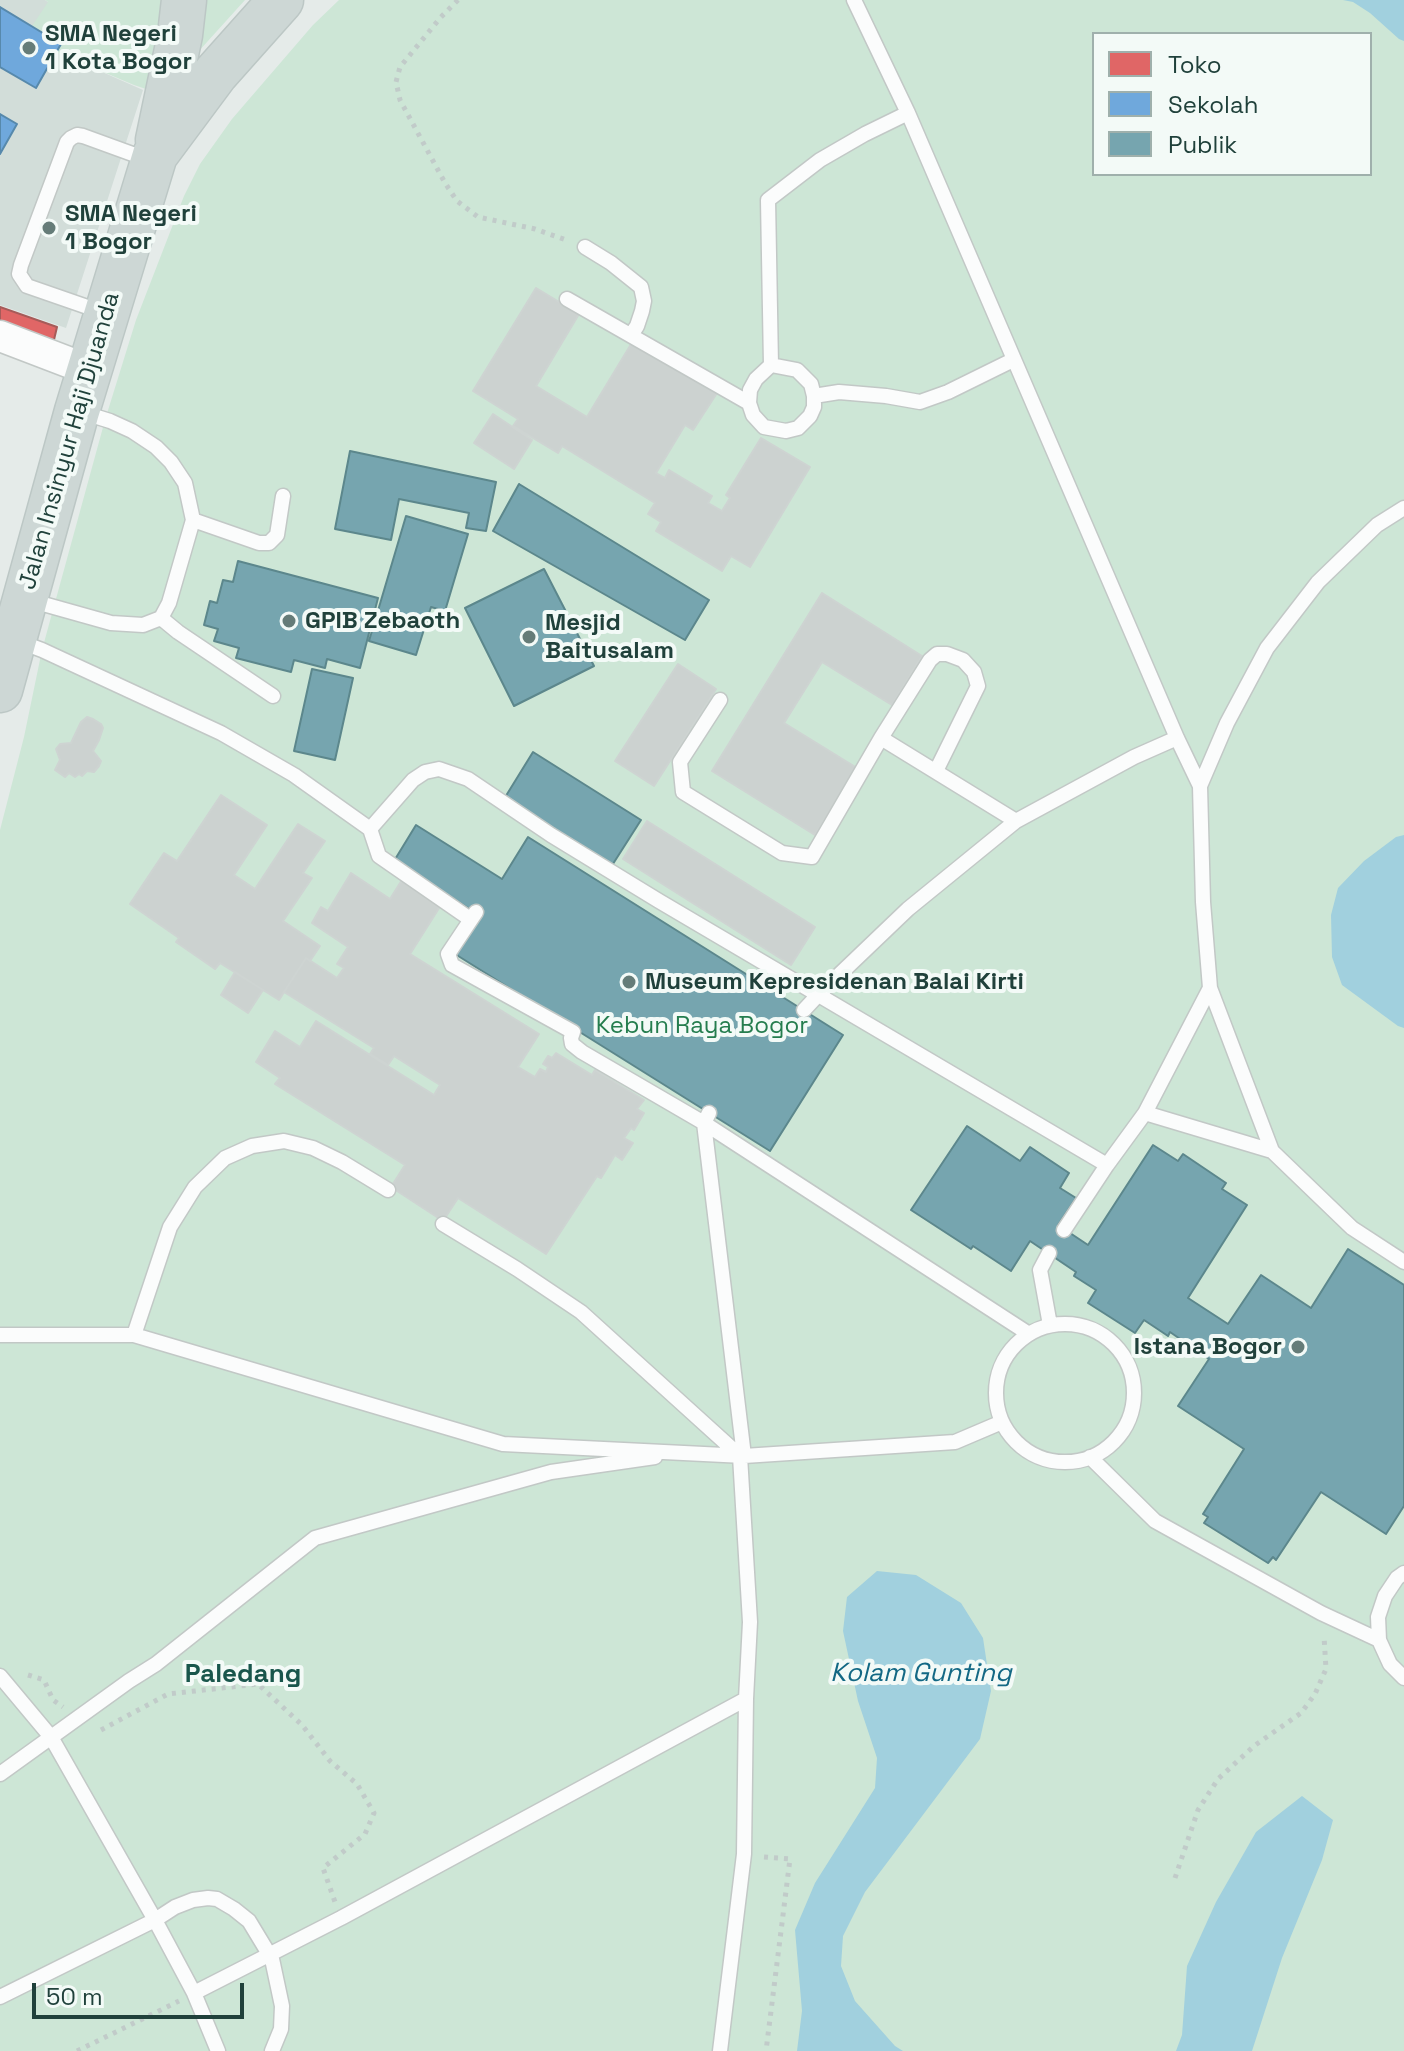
<!DOCTYPE html>
<html>
<head>
<meta charset="utf-8">
<style>
  body { margin:0 }
  #map { position:relative; width:1404px; height:2051px; overflow:hidden; background:#e5ebe9; font-family:"Space Grotesk",sans-serif }
  canvas { display:block }
  .legend { position:absolute; left:1092px; top:32px; width:280px; height:144px; box-sizing:border-box; background:#f3faf7; border:2px solid #9fb0ac; margin:0; padding:10px 14px; list-style:none; font-size:24px; color:#20413b }
  .legend li { display:flex; align-items:center; gap:16px; height:40px }
  .legend b { width:40px; border:2px solid #9fb0ac }
  .scale { position:absolute; left:32px; top:1983px; width:212px; height:36px; box-sizing:border-box; border:4px solid #20413b; border-top:0; padding-left:10px; font-size:24px; line-height:28px; white-space:nowrap; color:#20413b; -webkit-text-stroke:6px #f3faf7; paint-order:stroke }
</style>
</head>
<body>
<div id="map">
<canvas width="1404" height="2051"></canvas>
<ul class="legend">
<li><b style="height:22px;background:#e06666"></b>Toko</li>
<li><b style="height:22px;background:#6fa8dc"></b>Sekolah</li>
<li><b style="height:22px;background:#76a5af"></b>Publik</li>
</ul>
<div class="scale">50 m</div>
</div>
<script>
const ctx = document.querySelector('canvas').getContext('2d');
ctx.lineJoin = 'round';
function paint(path, color) { ctx.fillStyle = color; ctx.fill(path, 'evenodd'); }
const shape = rows => new Path2D(rows.map(r => 'M' + r).join(''));
function trace(path, color, width, dash) { ctx.strokeStyle = color; ctx.lineWidth = width; ctx.lineCap = dash ? 'butt' : 'round'; ctx.setLineDash(dash || []); ctx.stroke(path); }
function label(font, color, halo, rows, align = 'center') {
  ctx.font = font + ' "Space Grotesk",sans-serif'; ctx.lineWidth = 8; ctx.setLineDash([]); ctx.textBaseline = 'middle'; ctx.strokeStyle = halo; ctx.fillStyle = color; for (const [text, x, y, turn = 0] of rows) {
    ctx.save(); ctx.translate(x, y); ctx.rotate((+turn || 0) * Math.PI / 180); ctx.textAlign = isNaN(turn) ? turn : align; if (halo) ctx.strokeText(text, 0, 0); ctx.fillText(text, 0, 0); ctx.restore();
  }
}
const built = shape([
  [0,0,45,0,48,2,61,44,57,52,143,90,66,328,0,305]
]);
const green = shape([
  [45,0,184,0,167,96,134,85,56,52,61,44,32,26,48,2],
  [200,0,245,0,198,52],
  [339,0,1404,0,1404,2051,0,2051,0,830,24,737,42,650,105,420,136,320,184,196,200,164,232,119,313,25],
  [1094,34,1370,34,1370,174,1094,174]
]);
const water = shape([
  [1343,0,1404,0,1404,41,1399,39,1370,13,1353,2],
  [1404,835,1404,1028,1398,1026,1342,985,1332,957,1331,915,1338,888,1364,861,1396,837],
  [877,1571,916,1575,961,1603,983,1638,991,1691,980,1739,865,1892,843,1936,841,1966,855,2001,895,2046,903,2051,797,2051,802,2011,795,1930,815,1883,875,1788,877,1758,858,1701,843,1631,847,1597],
  [1302,1796,1333,1820,1322,1860,1282,1958,1252,2051,1176,2051,1182,2035,1187,1966,1216,1902,1256,1832]
]);
const shops = shape([
  [0,307,57,327,53,344,0,326,0,307]
]);
const schools = shape([
  [0,7,61,44,36,88,0,67,0,7],
  [0,114,17,124,0,154,0,114]
]);
const public = shape([
  [350,451,496,482,486,531,466,528,469,513,399,499,391,540,335,529,350,451],
  [519,484,709,600,685,640,493,531,519,484],
  [406,516,468,534,445,611,431,607,416,655,369,641,406,516],
  [238,561,378,598,360,668,327,659,325,668,294,660,291,672,236,658,239,648,214,641,218,629,204,625,210,601,217,603,223,580,233,582,238,561],
  [544,569,594,666,514,706,465,608,544,569],
  [312,669,353,678,335,760,294,751,312,669],
  [533,752,641,820,611,867,504,799,533,752],
  [416,825,502,879,528,837,843,1035,770,1151,455,954,479,915,394,861,416,825],
  [967,1126,1020,1161,1030,1147,1069,1173,1060,1188,1076,1198,1058,1225,1088,1245,1153,1145,1178,1161,1183,1154,1226,1183,1222,1189,1247,1205,1188,1298,1228,1324,1261,1275,1311,1308,1348,1249,1404,1285,1404,1506,1386,1534,1321,1492,1276,1560,1273,1557,1268,1563,1204,1523,1208,1517,1203,1514,1244,1449,1178,1406,1209,1359,1170,1332,1168,1336,1144,1320,1135,1333,1088,1303,1096,1290,1074,1276,1076,1272,1030,1241,1011,1271,973,1246,971,1249,911,1210,967,1126]
]);
const building = shape([
  [536,288,579,314,536,386,587,417,633,341,717,393,693,430,685,425,656,473,665,478,669,470,712,496,708,503,722,511,730,498,726,495,761,438,810,467,750,567,731,556,722,571,656,531,661,522,648,514,655,503,562,446,558,453,513,426,518,419,473,391,536,288],
  [493,414,532,440,514,469,474,443,493,414],
  [822,593,922,656,892,705,822,662,784,723,857,768,815,835,712,771,822,593],
  [678,664,716,689,654,786,615,761,678,664],
  [87,717,93,719,101,724,103,728,99,740,93,751,101,761,99,766,94,772,87,771,82,776,79,774,75,777,69,773,65,777,55,770,60,760,56,749,60,744,71,743,81,722,87,717],
  [221,795,267,825,234,875,255,889,298,824,325,841,303,873,312,878,283,921,320,946,310,961,306,958,279,1000,220,963,215,969,176,942,179,938,130,904,164,853,177,861,221,795],
  [647,821,815,927,791,965,623,859,647,821],
  [351,873,390,899,402,880,441,905,410,954,539,1034,518,1067,535,1077,540,1069,546,1072,548,1067,543,1064,548,1056,552,1058,556,1053,592,1075,595,1070,644,1100,637,1109,644,1113,634,1130,631,1128,624,1138,633,1143,622,1160,615,1155,601,1178,597,1176,546,1254,458,1198,443,1221,391,1187,405,1165,275,1084,280,1078,256,1062,275,1031,300,1047,316,1021,434,1095,440,1085,394,1056,388,1065,370,1054,374,1048,284,992,306,958,337,978,344,968,337,964,348,947,312,923,321,907,328,911,351,873],
  [235,972,263,990,248,1013,221,995,235,972]
]);
const path = shape([
  [458,0,441,17,400,67,396,82,400,100,445,183,457,201,478,217,535,229,569,241],
  [28,1675,44,1680,53,1700,63,1707],
  [101,1730,168,1694,258,1684,302,1725,330,1761,357,1784,374,1813,365,1834,323,1868,335,1902],
  [764,1857,790,1859,766,2051],
  [1175,1878,1198,1810,1218,1779,1254,1746,1301,1713,1315,1694,1326,1669,1324,1636],
  [77,2051,179,2001]
]);
const service = shape([
  [854,0,908,113,1177,738,1200,786],
  [585,247,611,263,641,287,644,301,642,311,637,326,631,335],
  [567,299,749,403,753,415,764,427,786,431,798,428,810,416,814,407,814,396,811,384,797,370,771,365,756,379,750,390,749,403],
  [102,312,27,286,19,274,21,265,67,142,71,138,77,135,83,136,149,160],
  [771,365,768,200,820,160,865,134,908,113],
  [814,396,839,392,886,396,920,402,948,392,1013,360],
  [1404,508,1377,525,1318,582,1267,648,1227,723,1200,786,1203,902,1210,988,1272,1151,1352,1228,1404,1262],
  [193,520,259,543,269,543,277,535,283,496],
  [29,600,111,623,143,625,161,618,169,603,193,520,185,483,171,462,156,447,132,431,110,421,81,412],
  [161,618,178,632,273,696],
  [18,641,42,650,221,733,294,775,370,829,379,856,470,919],
  [720,700,680,762,683,792,782,853,812,857,881,738],
  [936,771,978,686,974,672,963,660,947,654,937,654,930,660,881,738,1016,821],
  [370,829,413,780,425,772,439,769,468,779,551,835,659,901,1107,1165,1064,1230],
  [476,912,448,954,452,965,573,1032,571,1038,572,1044,582,1052,704,1123,1029,1334],
  [804,1010,818,995,908,909,1016,821,1134,757,1177,738],
  [709,1113,704,1123,744,1456],
  [1145,1113,1272,1151],
  [1107,1165,1145,1113,1210,988],
  [1049,1253,1040,1270,1050,1325],
  '996 1393a69 69 0 1 1 138 0a69 69 0 1 1-138 0Z',
  [0,1335,134,1335,503,1444,744,1456,955,1442,1002,1422],
  [134,1335,170,1227,195,1187,225,1158,252,1146,284,1141,313,1148,342,1162,388,1190],
  [1090,1457,1155,1521,1321,1613,1379,1640],
  [1404,1573,1397,1578,1385,1596,1378,1617,1379,1640,1390,1664,1404,1678],
  [0,1676,51,1737,155,1920,194,1993,218,2051],
  [0,1774,129,1681,156,1664,315,1538,551,1472,655,1457],
  [194,1993,341,1918,746,1699,750,1622,740,1456,581,1312,517,1269,443,1224],
  [0,1997,155,1920,175,1907,193,1900,208,1898,217,1899,234,1909,249,1921,272,1959,282,2006,281,2029,272,2051],
  [720,2051,744,1854,746,1699]
]);
const minor = shape([
  [0,336,89,370]
]);
const primary = shape([
  [158,140,180,35,184,0],
  [0,690,77,411,155,155,216,73,281,0]
]);
const markers = [
  [29,48,8,"#657c78"],
  [49,228,8,"#657c78"],
  [289,621,8,"#657c78"],
  [529,637,8,"#657c78"],
  [629,982,8,"#657c78"],
  [1298,1347,8,"#657c78"]
];
const poiNames = [
  ["SMA Negeri",45,34],
  ["1 Kota Bogor",45,62],
  ["SMA Negeri",65,214],
  ["1 Bogor",65,242],
  ["GPIB Zebaoth",305,621],
  ["Mesjid",545,623],
  ["Baitusalam",545,651],
  ["Museum Kepresidenan Balai Kirti",645,982],
  ["Istana Bogor",1282,1347,"right"]
];
const streetNames = [
  ["Jalan Insinyur Haji Djuanda",70,441,-74]
];
const parkNames = [
  ["Kebun Raya Bogor",702,1026]
];
const waterNames = [
  ["Kolam Gunting",921,1674]
];
const neighbourhoodNames = [
  ["Paledang",243,1675]
];
paint(built, '#d2ddd9');
paint(green, '#cde6d6');
paint(water, '#a1d0de');
paint(shops, '#e06666');
trace(shops, '#a65b59', 2);
paint(schools, '#6fa8dc');
trace(schools, '#5789ac', 2);
paint(public, '#76a5af');
trace(public, '#5c878c', 2);
paint(building, '#ccd2d0');
trace(building, '#ced4d2', 2);
trace(service, '#c2c8c6', 17);
trace(minor, '#c2c8c6', 33);
trace(primary, '#bcc7c5', 47);
trace(path, '#c1cbc9', 5, [4, 6]);
trace(service, '#fbfcfc', 14);
trace(minor, '#fbfcfc', 30);
trace(primary, '#cdd7d5', 44);
for (const [x, y, r, color] of markers) { const dot = new Path2D(); dot.arc(x, y, r, 0, 2 * Math.PI); ctx.fillStyle = color; ctx.fill(dot); trace(dot, '#f3faf7', 3); }
label('bold 24px', '#20413b', '#f3faf7', poiNames, 'left');
label('24px', '#20413b', '#f3faf7', streetNames);
label('24px', '#257d4e', '#f3faf7', parkNames);
label('italic 26px', '#136884', '#f3faf7', waterNames);
label('bold 26px', '#19564c', '#f3faf7', neighbourhoodNames);
</script>
</body>
</html>
